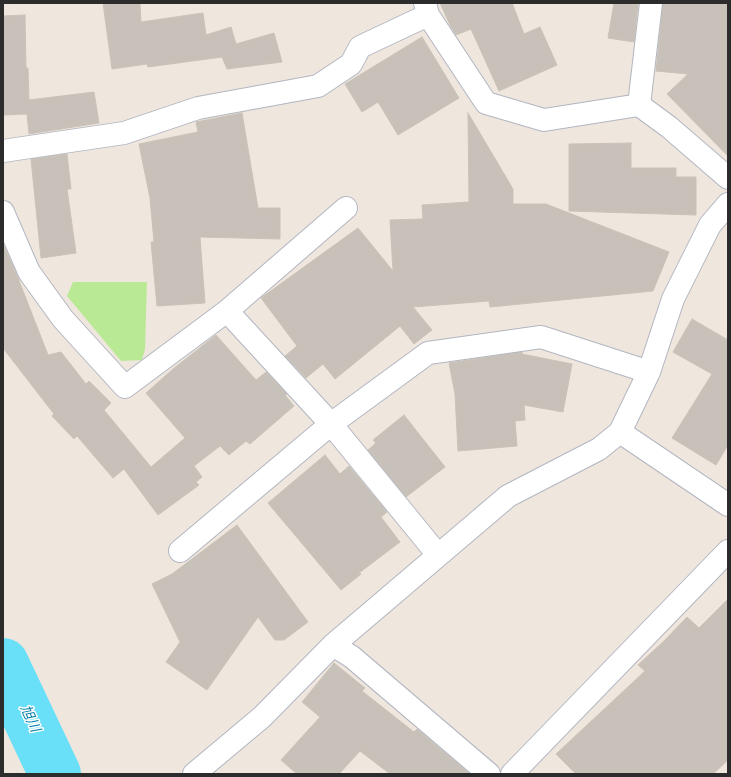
<!DOCTYPE html>
<html>
<head>
<meta charset="utf-8">
<style>
  body { margin:0 }
  #map { position:relative; width:731px; height:777px; overflow:hidden; background:#efe6de; font-family:"Source Sans 3",sans-serif }
  canvas { display:block }
  .frame { position:absolute; inset:0; border:4px solid #2c2c2c; pointer-events:none }
</style>
</head>
<body>
<div id="map">
<canvas width="731" height="777"></canvas>
<div class="frame"></div>
</div>
<script>
const ctx = document.querySelector('canvas').getContext('2d');
ctx.lineJoin = 'round';
function paint(path, color) { ctx.fillStyle = color; ctx.fill(path, 'evenodd'); }
const shape = rows => new Path2D(rows.map(r => 'M' + r).join(''));
function trace(path, color, width, dash) { ctx.strokeStyle = color; ctx.lineWidth = width; ctx.lineCap = dash ? 'butt' : 'round'; ctx.setLineDash(dash || []); ctx.stroke(path); }
function label(font, color, halo, rows, align = 'center') {
  ctx.font = font + ' "Source Sans 3","Noto Sans JP",sans-serif'; ctx.lineWidth = 3; ctx.setLineDash([]); ctx.textBaseline = 'middle'; ctx.strokeStyle = halo; ctx.fillStyle = color; for (const [text, x, y, turn = 0] of rows) {
    ctx.save(); ctx.translate(x, y); ctx.rotate((+turn || 0) * Math.PI / 180); ctx.textAlign = isNaN(turn) ? turn : align; if (halo) ctx.strokeText(text, 0, 0); ctx.fillText(text, 0, 0); ctx.restore();
  }
}
const green = shape([
  [73,282,147,282,145,349,142,360,121,361,67,296]
]);
const river = shape([
  [3,664,55,774]
]);
const building = shape([
  [103,3,140,3,141,22,203,13,206,35,231,27,236,44,274,33,282,62,227,69,222,57,148,67,147,64,112,69,103,3],
  [440,3,512,3,524,34,540,27,557,65,499,91,471,29,456,35,450,25,440,3],
  [614,3,638,3,634,42,608,38,614,3],
  [663,3,728,3,728,156,667,94,688,74,656,71,663,3],
  [25,15,26,68,28,68,29,100,94,92,99,123,29,134,27,114,3,115,3,16,25,15],
  [422,37,459,98,398,135,378,102,362,112,345,84,422,37],
  [242,113,258,208,280,208,280,239,200,237,205,303,157,306,151,242,154,242,150,198,139,144,198,132,196,122,242,113],
  [468,113,513,189,513,204,546,204,669,252,653,291,490,307,489,301,413,307,432,330,414,344,400,326,335,379,323,364,306,378,285,356,297,346,261,298,358,228,393,271,390,220,423,219,422,205,469,202,468,113],
  [631,143,631,168,676,168,676,177,696,177,696,215,569,211,569,144,631,143],
  [67,154,71,189,67,189,76,253,41,258,31,159,67,154],
  [3,244,18,278,48,355,61,352,86,384,89,381,111,403,104,410,151,467,185,438,146,393,173,369,216,335,256,380,266,372,287,394,285,395,294,406,250,444,246,441,229,455,220,446,194,466,202,477,196,482,199,485,158,515,124,469,113,478,77,436,74,439,52,416,54,414,3,348,3,244],
  [692,319,728,340,728,445,716,465,672,438,712,374,673,352,692,319],
  [522,352,522,354,572,364,563,412,524,405,525,420,515,421,517,446,458,451,455,394,449,363,522,352],
  [404,415,445,467,406,497,368,450,376,443,373,440,404,415],
  [325,455,340,474,349,466,387,512,381,517,400,542,359,573,361,574,341,590,268,503,325,455],
  [237,525,308,622,284,640,275,640,258,617,207,690,166,662,180,642,152,584,172,574,237,525],
  [728,599,728,760,713,774,576,774,556,754,645,671,638,665,665,640,687,617,699,628,728,599],
  [334,663,365,688,362,691,414,732,417,729,470,774,390,774,360,751,339,774,297,774,281,760,320,717,302,702,334,663]
]);
const street = shape([
  [425,3,428,15,486,103,544,120,639,105],
  [651,3,639,105,669,127,728,178],
  [3,151,124,133,198,108,318,86,351,64,360,47,428,15],
  [3,212,29,272,63,319,125,387,227,311,346,208],
  [227,311,331,424,438,555],
  [620,432,728,505],
  [180,551,331,424,428,353,541,337,649,372],
  [333,645,352,657,489,774],
  [194,774,262,717,333,645,508,496,599,449,620,432,649,372,673,299,710,225,728,204],
  [512,774,728,551]
]);
const waterNames = [
  ["旭川",29,719,65]
];
paint(green, '#bae996');
trace(river, '#69dff8', 52);
paint(building, '#c7c1b9');
trace(building, '#cbc2b7', 1);
trace(street, '#b2b6c1', 24);
trace(street, '#fff', 22);
label('italic 14px', '#037faa', '#fff', waterNames);
</script>
</body>
</html>
